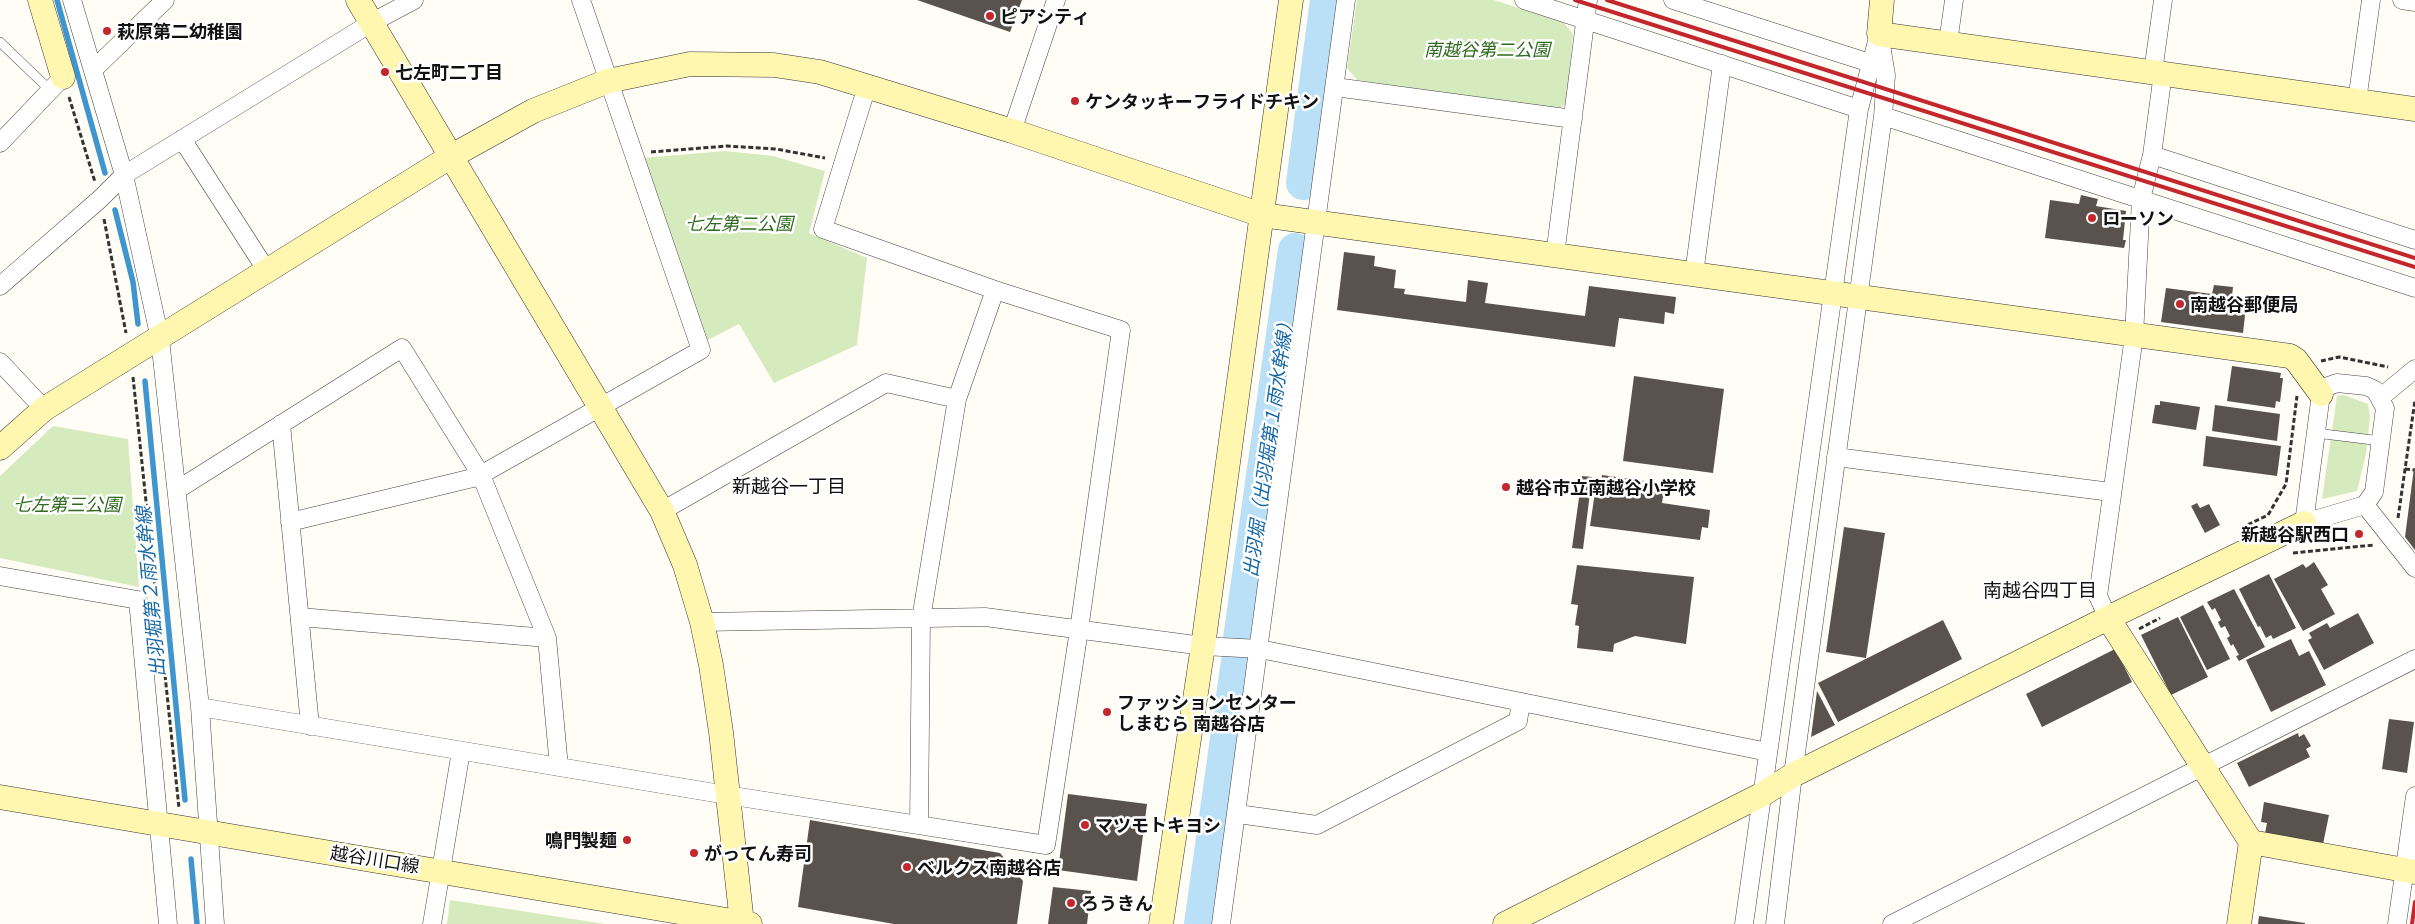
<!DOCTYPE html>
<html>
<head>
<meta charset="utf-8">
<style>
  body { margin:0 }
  canvas { display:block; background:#fffdf5 }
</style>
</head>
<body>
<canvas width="2415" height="924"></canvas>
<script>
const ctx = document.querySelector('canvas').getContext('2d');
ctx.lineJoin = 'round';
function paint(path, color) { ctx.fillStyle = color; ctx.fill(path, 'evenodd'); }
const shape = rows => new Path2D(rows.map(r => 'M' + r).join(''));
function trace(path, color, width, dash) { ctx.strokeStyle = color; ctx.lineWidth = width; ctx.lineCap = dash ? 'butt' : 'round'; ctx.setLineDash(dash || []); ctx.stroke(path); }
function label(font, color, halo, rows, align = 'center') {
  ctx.font = font + ' Georgia,"Noto Sans JP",serif'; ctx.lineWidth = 5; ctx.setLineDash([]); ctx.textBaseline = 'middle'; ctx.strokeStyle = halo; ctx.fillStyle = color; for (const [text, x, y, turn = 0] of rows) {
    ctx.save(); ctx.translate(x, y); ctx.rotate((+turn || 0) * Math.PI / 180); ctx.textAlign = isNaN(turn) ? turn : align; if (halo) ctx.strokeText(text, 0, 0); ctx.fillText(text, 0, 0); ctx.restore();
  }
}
const green = shape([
  [1357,0,1494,0,1564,23,1573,34,1566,104,1559,109,1357,80,1347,68],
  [725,151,773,156,825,171,809,233,867,258,857,345,774,383,739,324,704,342,643,158],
  [2344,395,2368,404,2370,417,2366,454,2357,491,2322,499,2337,396],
  [53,426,128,439,139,587,0,558,0,476],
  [450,900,605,924,447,924]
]);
const stream = shape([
  [57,0,105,173],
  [115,210,133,282,138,324],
  [145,381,185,800],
  [191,859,197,924]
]);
const river = shape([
  [1303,183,1327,0],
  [1240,639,1295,250],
  [1201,924,1238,661]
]);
const building = shape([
  [917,0,1022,0,1010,32],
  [2081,195,2098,199,2096,206,2126,211,2123,240,2126,240,2124,248,2045,238,2050,200,2079,204],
  [1344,252,1375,256,1374,266,1396,270,1394,288,1405,289,1404,294,1466,302,1468,280,1488,283,1485,303,1585,316,1589,286,1676,297,1674,314,1665,312,1664,324,1619,318,1615,347,1337,310],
  [2214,285,2233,287,2232,296,2247,298,2243,333,2161,322,2166,288,2212,294],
  [2232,366,2281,373,2280,378,2283,378,2280,402,2276,401,2275,408,2227,401],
  [1634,376,1724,389,1713,473,1623,461],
  [2160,401,2200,407,2196,430,2152,423,2155,405,2160,405],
  [2215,405,2280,414,2277,441,2212,431],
  [2206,436,2281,446,2277,476,2203,466],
  [2414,468,2415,468,2415,550,2405,537],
  [1602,475,1665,484,1662,503,1710,510,1708,528,1702,527,1700,540,1590,526,1595,492,1599,492],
  [1582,476,1592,477,1583,549,1572,548],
  [2197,503,2200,508,2209,504,2220,525,2205,533,2191,506],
  [1844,527,1885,533,1866,658,1826,652],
  [2314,562,2328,585,2321,589,2335,614,2303,631,2274,579,2303,564,2306,568],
  [1577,565,1694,577,1686,644,1635,636,1614,644,1613,652,1577,648,1579,626,1575,625,1578,605,1571,604],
  [2269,574,2296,628,2273,639,2271,635,2266,638,2260,626,2258,627,2239,589],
  [2234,589,2265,647,2239,661,2236,656,2239,655,2233,644,2231,646,2227,638,2230,636,2225,626,2221,628,2218,622,2221,620,2215,608,2212,610,2207,602],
  [2203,605,2230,659,2207,670,2180,617],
  [2358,613,2374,643,2324,670,2308,640,2312,638,2309,633,2327,623,2330,628],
  [2178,617,2208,677,2171,695,2141,635],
  [1943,620,1962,659,1838,722,1818,683],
  [2291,639,2299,656,2309,651,2326,685,2271,712,2246,660],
  [2115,649,2132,682,2042,727,2026,694],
  [1817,691,1835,725,1811,737],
  [2389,719,2414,722,2407,773,2382,769],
  [2298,733,2299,737,2304,734,2311,746,2306,749,2310,757,2249,787,2237,763],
  [1068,794,1147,804,1137,881,1058,870],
  [2264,802,2329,815,2323,844,2265,833,2267,823,2261,822],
  [810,820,1000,853,1023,881,1017,924,894,924,798,907],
  [1053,887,1091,891,1087,924,1048,924],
  [2259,916,2305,923,2305,924,2258,924]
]);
const path = shape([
  [69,97,95,182],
  [651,152,727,146,776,149,825,158],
  [104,219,126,333],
  [2321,361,2339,357,2388,367],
  [133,377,156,597],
  [2405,469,2414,470],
  [2398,518,2415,400],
  [2241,528,2268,515,2286,484,2297,396],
  [2293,553,2374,545],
  [2139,629,2160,618],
  [165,675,179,808]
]);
const lane = shape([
  [0,42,50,90],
  [2316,433,2381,441]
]);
const street = shape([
  [72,0,124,175,160,339,200,707,215,924],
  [1524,0,1859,109],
  [1673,0,1870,63],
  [2402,0,2415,2],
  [1948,43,1954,0],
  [93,70,165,0],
  [2153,72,2163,0],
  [1335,87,1573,119],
  [2357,101,2371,0],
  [1883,116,2415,288],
  [1012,131,1056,0],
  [182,139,267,271],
  [0,143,63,77],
  [2152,155,2415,240],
  [1555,255,1588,0],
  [1694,274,1722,64],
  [0,286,100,199,124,175,371,23,414,0],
  [0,362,44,409],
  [2337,383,2366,386,2375,390,2385,408,2374,492,2365,505,2304,523,2321,394,2326,387,2337,383],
  [2381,397,2415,369],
  [281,424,310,726],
  [1836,457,2111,492],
  [177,490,402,348,481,475,547,638,559,767],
  [2365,505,2415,568],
  [662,511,886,383,957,399],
  [290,522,477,477,701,350,581,0],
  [0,576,138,600,168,924],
  [300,617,547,638],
  [2108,618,2098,596,2134,336,2141,199,2152,155,2163,73],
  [702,622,985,617,1203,646,1260,649,1768,752],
  [200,707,727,795,1046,845,1079,630,1121,330,995,290,823,229,867,86],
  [1238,814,1317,825,1518,721,1521,702],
  [919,825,921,619,957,399,995,290],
  [432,924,461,751],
  [1221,924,1346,0],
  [1744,924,1859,109,1879,34],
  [1775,924,1793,775,1883,116,1886,75,1880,39],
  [1892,924,2415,659],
  [2397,924,2415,796]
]);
const secondary = shape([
  [40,0,63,77],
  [358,0,662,511,685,565,702,622,711,665,721,732,742,923],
  [1882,0,1879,34,2415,109],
  [0,448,44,409,450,157,533,111,608,81,690,64,774,65,820,72,1012,131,1262,215,2290,356,2296,360,2321,394],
  [2108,618,2251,842,2239,924],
  [0,797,750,924],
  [2251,842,2415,872],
  [1161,924,1203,646,1291,0],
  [1505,924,1763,794,1793,775,2108,618,2304,523]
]);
const rail = shape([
  [1575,0,2415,267],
  [1607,0,2415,258],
  [2412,924,2415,902]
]);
const markers = [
  [990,16,5,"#c4262e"],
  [107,31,5,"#c4262e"],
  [385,72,5,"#c4262e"],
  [1075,101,5,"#c4262e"],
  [2092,218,5,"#c4262e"],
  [2180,304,5,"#c4262e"],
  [1506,487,5,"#c4262e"],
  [2359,534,5,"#c4262e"],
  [1107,712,5,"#c4262e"],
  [1085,825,5,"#c4262e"],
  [627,840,5,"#c4262e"],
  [694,853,5,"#c4262e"],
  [907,867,5,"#c4262e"],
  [1071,903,5,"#c4262e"]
];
const poiNames = [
  ["ピアシティ",1000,16],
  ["萩原第二幼稚園",117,31],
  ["七左町二丁目",395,72],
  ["ケンタッキーフライドチキン",1085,101],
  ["ローソン",2102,218],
  ["南越谷郵便局",2190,304],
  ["越谷市立南越谷小学校",1516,487],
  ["新越谷駅西口",2349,534,"right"],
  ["ファッションセンター",1117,702],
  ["しまむら 南越谷店",1117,723],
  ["マツモトキヨシ",1095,825],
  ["鳴門製麺",617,840,"right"],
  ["がってん寿司",704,853],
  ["ベルクス南越谷店",917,867],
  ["ろうきん",1081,903]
];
const parkNames = [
  ["南越谷第二公園",1487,49],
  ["七左第二公園",739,223],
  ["七左第三公園",67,504]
];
const streetNames = [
  ["越谷川口線",375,859,9]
];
const waterNames = [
  ["出羽堀（出羽堀第１雨水幹線）",1268,445,-82],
  ["出羽堀第２雨水幹線",150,592,-95]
];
const neighbourhoodNames = [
  ["新越谷一丁目",789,486],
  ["南越谷四丁目",2040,590]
];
paint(green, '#d5ebbd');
trace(stream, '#3f96cf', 5.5);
trace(river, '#b9e0f7', 34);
paint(building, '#5a524d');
trace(lane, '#444', 10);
trace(street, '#444', 19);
trace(secondary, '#333', 25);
trace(path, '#333', 3, [5, 2.5]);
trace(lane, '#fff', 9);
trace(street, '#fff', 18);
trace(secondary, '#fff6b0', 24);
trace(rail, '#c4262e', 4);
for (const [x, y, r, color] of markers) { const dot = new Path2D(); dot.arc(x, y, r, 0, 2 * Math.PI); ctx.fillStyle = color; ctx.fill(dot); trace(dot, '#fff', 2); }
label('bold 18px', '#111', '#fff', poiNames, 'left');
label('italic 18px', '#2f6b1f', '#fff', parkNames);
label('18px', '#111', '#fff', streetNames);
label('italic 19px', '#1768a6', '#fff', waterNames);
label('19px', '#111', '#fff', neighbourhoodNames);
</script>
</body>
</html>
